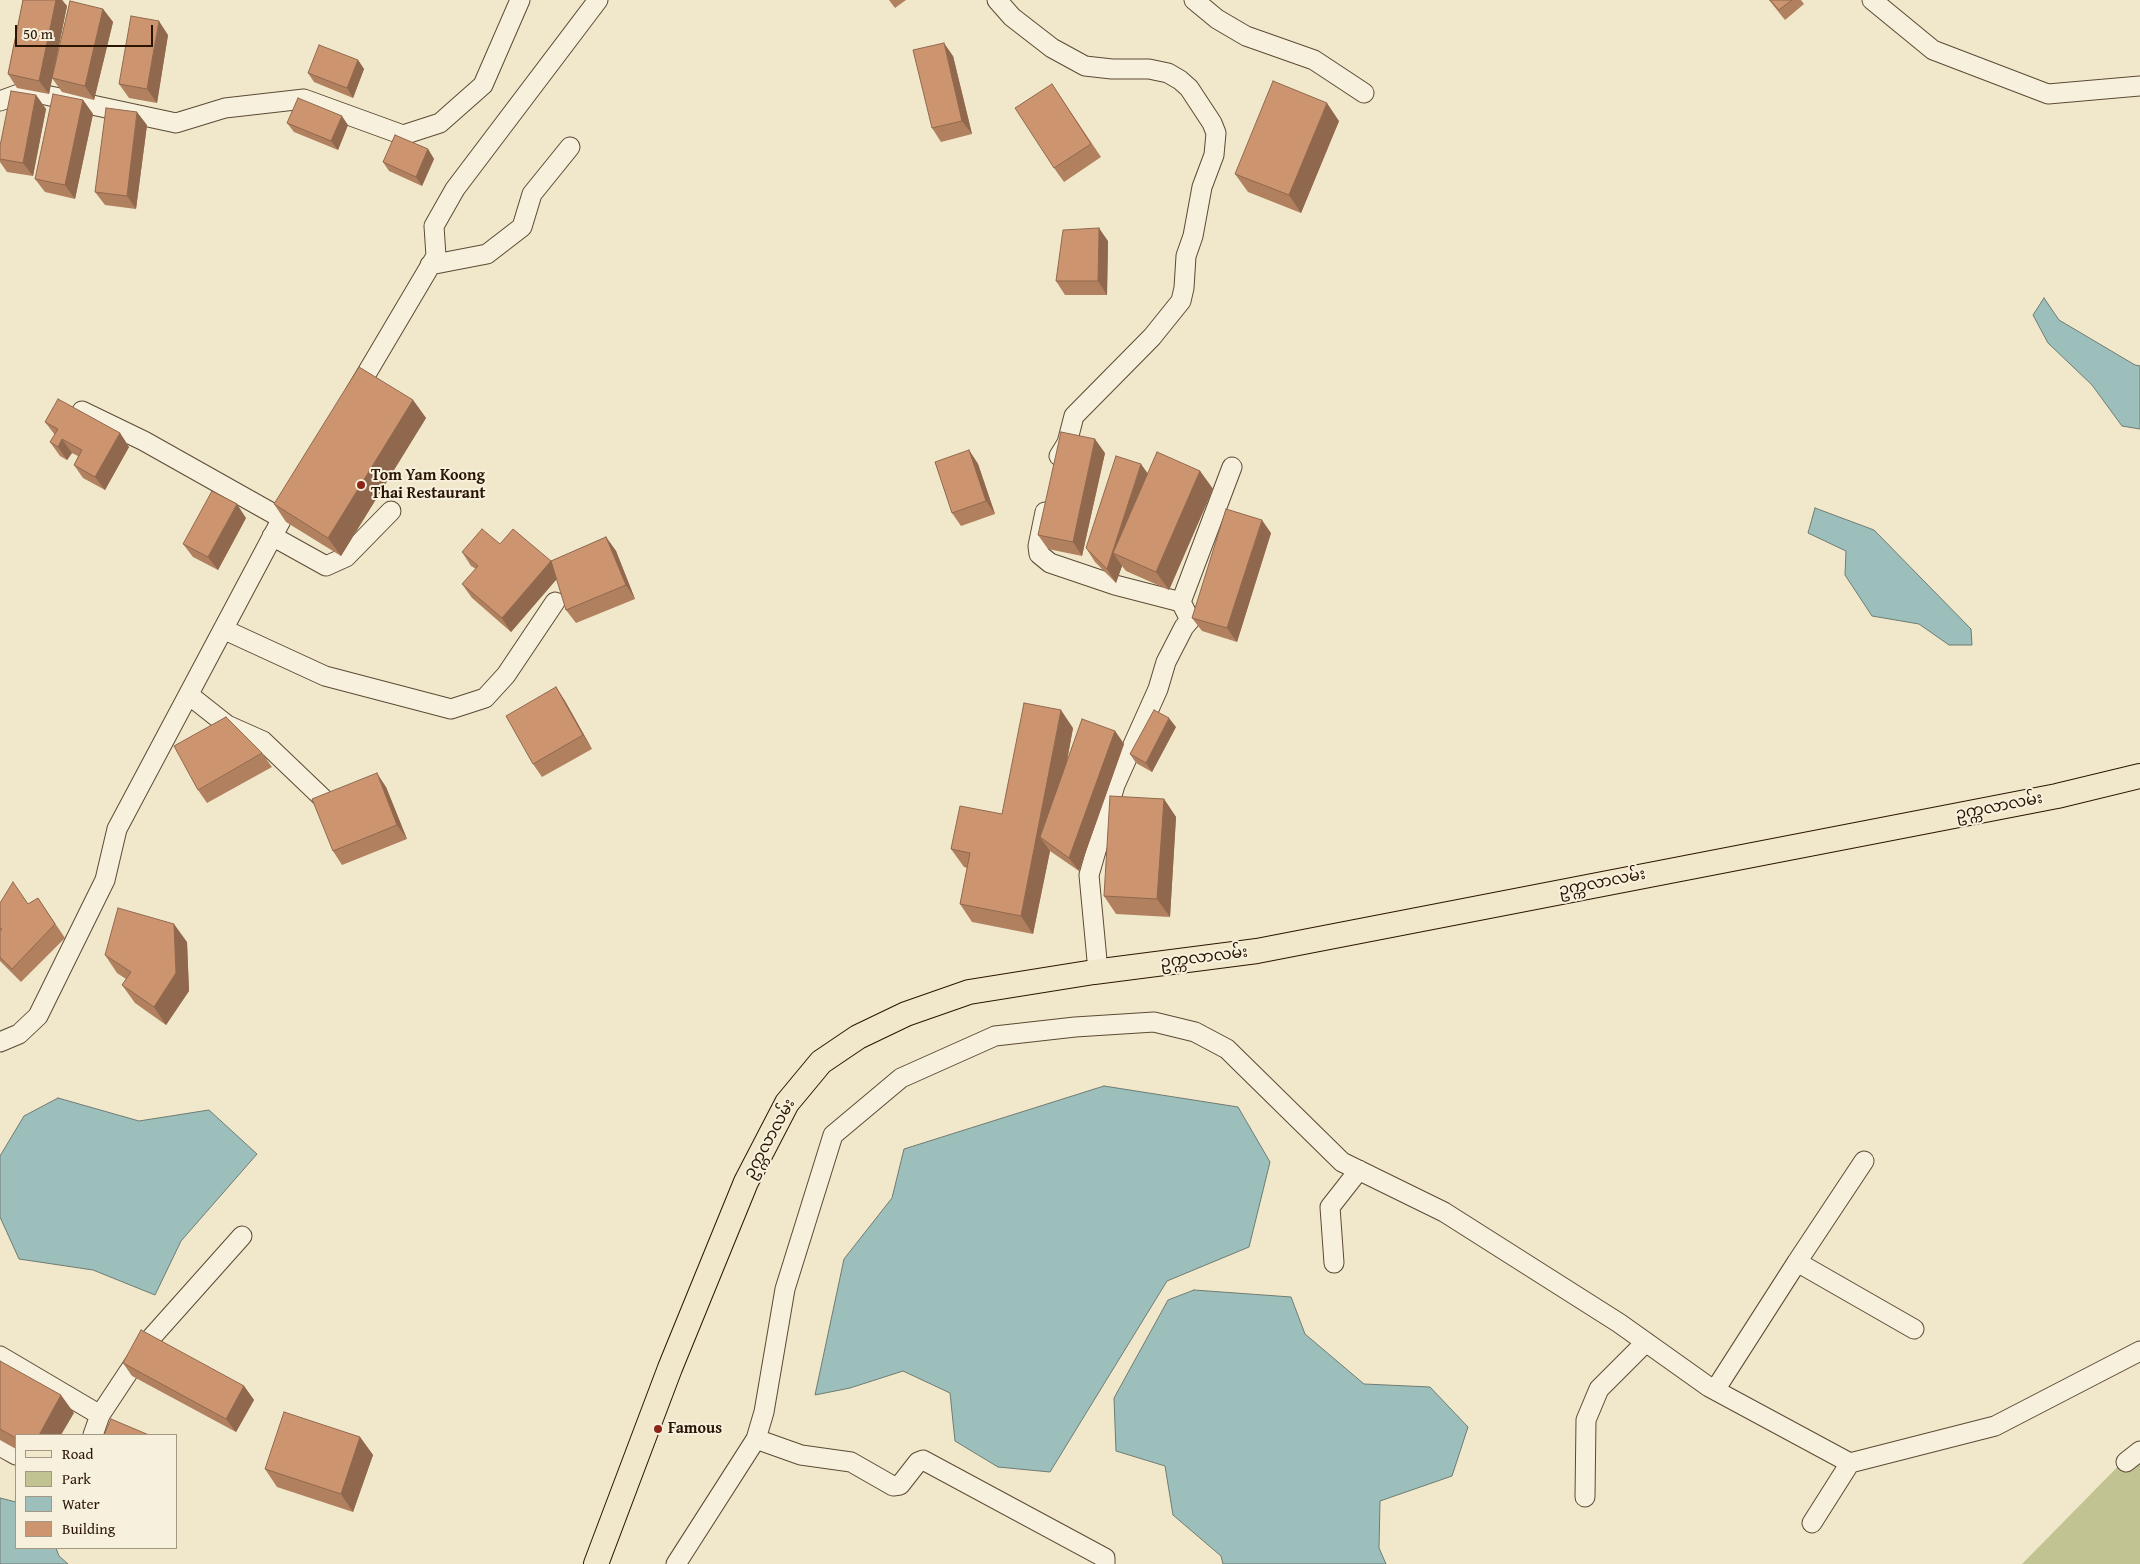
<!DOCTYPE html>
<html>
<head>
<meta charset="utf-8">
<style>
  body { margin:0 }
  #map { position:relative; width:2140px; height:1564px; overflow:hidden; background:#f1e8cb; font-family:"Gentium Book Plus",serif }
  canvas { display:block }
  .legend { position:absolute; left:15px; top:1434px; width:162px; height:115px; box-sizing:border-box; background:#f6f0dd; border:1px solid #a49885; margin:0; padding:6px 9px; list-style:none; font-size:15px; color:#2a1502 }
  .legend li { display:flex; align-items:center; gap:10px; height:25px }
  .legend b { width:25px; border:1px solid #a49885 }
  .scale { position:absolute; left:15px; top:25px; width:138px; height:22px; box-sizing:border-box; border:2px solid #2a1502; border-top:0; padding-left:6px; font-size:15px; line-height:18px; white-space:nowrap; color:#2a1502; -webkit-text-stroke:4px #f6f0dd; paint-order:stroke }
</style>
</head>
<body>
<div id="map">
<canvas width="2140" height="1564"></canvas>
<ul class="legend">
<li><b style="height:6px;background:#f1e8cb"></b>Road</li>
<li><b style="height:14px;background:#c1c492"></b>Park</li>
<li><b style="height:14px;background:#9cbfbc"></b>Water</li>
<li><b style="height:14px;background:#cd956f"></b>Building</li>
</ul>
<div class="scale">50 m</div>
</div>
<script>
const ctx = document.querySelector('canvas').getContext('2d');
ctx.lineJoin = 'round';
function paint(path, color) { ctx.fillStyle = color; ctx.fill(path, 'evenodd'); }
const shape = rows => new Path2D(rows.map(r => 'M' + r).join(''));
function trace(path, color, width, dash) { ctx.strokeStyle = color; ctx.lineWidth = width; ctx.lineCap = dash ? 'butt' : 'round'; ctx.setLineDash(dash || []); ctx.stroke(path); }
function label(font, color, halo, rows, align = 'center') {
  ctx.font = font + ' "Gentium Book Plus","Noto Sans Myanmar",serif'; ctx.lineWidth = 4; ctx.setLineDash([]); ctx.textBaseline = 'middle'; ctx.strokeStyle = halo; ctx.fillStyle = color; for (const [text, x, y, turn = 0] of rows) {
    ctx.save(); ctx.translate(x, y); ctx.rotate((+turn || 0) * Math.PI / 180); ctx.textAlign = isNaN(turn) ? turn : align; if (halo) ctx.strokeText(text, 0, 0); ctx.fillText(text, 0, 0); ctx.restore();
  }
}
const green = shape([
  [2140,1444,2140,1564,2022,1564]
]);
const water = shape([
  [2044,298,2059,320,2135,365,2140,366,2140,429,2122,426,2092,385,2048,343,2033,315,2044,298],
  [1815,508,1874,530,1971,629,1972,645,1949,645,1919,624,1872,616,1845,575,1846,551,1808,533,1815,508],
  [1104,1086,1238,1107,1270,1162,1249,1247,1167,1281,1050,1472,998,1467,955,1441,950,1393,903,1371,850,1388,815,1395,844,1259,892,1198,904,1149,1104,1086],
  [58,1098,139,1121,209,1110,257,1154,181,1241,155,1295,93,1270,19,1259,0,1217,0,1156,24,1116,58,1098],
  [1194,1290,1291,1297,1305,1334,1364,1384,1430,1387,1468,1427,1452,1476,1380,1501,1379,1548,1386,1564,1223,1564,1221,1556,1173,1515,1165,1466,1116,1451,1114,1398,1168,1300,1194,1290],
  [0,1498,16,1502,16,1548,56,1548,59,1556,68,1564,0,1564,0,1498]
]);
const minor = shape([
  [997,0,1012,17,1052,48,1085,66,1112,69,1149,69,1168,73,1180,80,1189,88,1212,123,1216,133,1214,155,1202,187,1193,236,1186,256,1184,288,1181,301,1152,337,1074,416,1067,443,1059,456],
  [1194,0,1217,19,1246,36,1314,60,1364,93],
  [1872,0,1933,50,2048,94,2140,86],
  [0,101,27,91,176,123,225,108,304,99,403,135,440,123,483,85,520,0],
  [430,265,487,254,522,227,532,194,570,147],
  [355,393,436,256,434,226,455,189,598,0],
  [82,411,144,441,281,518],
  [1045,512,1038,546,1039,554,1050,563,1115,585,1181,602,1190,620,1184,627,1166,662,1158,689,1115,785,1089,875,1098,971],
  [272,536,326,566,346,557,391,511],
  [1181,602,1232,467],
  [225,630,325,676,451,709,485,698,506,675,555,602],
  [189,695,227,725,263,741,332,807],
  [0,1042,19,1034,38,1016,105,880,117,829,295,494],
  [1797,1262,1864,1161],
  [1334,1263,1330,1207,1359,1170],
  [0,1356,100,1415,93,1435],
  [1715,1390,1797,1262,1914,1329],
  [100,1415,151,1338,242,1236],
  [756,1439,801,1455,851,1462,893,1486,900,1485,918,1462,923,1460,1105,1558,1105,1564],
  [0,1446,16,1455],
  [2126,1462,2140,1451],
  [1585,1497,1586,1420,1599,1389,1646,1342],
  [1812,1523,1850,1463],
  [676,1564,756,1439,764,1412,785,1289,833,1135,901,1078,995,1036,1075,1027,1154,1022,1195,1032,1227,1049,1342,1162,1444,1212,1619,1323,1709,1387,1850,1463,1995,1426,2140,1351]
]);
const major = shape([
  [596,1564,670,1368,746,1182,787,1103,821,1062,858,1037,906,1014,969,992,1094,972,1257,951,2057,796,2140,776]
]);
const wall = shape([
  [23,0,62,0,67,6,49,94,17,88,8,74],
  [889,0,906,0,895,8],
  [1769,0,1801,0,1804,4,1785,20],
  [103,9,113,22,94,100,62,92,52,78],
  [168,35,157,103,129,98,119,84],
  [953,56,972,134,941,142,932,128],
  [358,60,364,69,353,98,314,82,308,73],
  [1052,84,1101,157,1064,182,1054,168],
  [36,95,46,109,33,176,7,172,0,162,0,146],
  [83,100,93,114,75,199,45,192,35,179],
  [1339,121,1301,213,1248,192,1235,174],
  [287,123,348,125,338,150,294,132],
  [147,125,136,209,105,205,95,192],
  [428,149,434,159,422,186,389,171,383,162],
  [1108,241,1107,295,1065,295,1056,281],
  [413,400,426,418,341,556,286,522,274,504],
  [45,422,120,433,129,447,105,490,83,478,74,465,78,456,72,453,67,460,60,456,50,442,55,435],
  [969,450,978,464,995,514,961,526,952,513],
  [1105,453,1082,556,1048,549,1038,535],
  [1200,471,1213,489,1169,590,1126,571,1122,566,1116,583,1095,562,1086,548,1148,473],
  [246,518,218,570,193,557,183,544],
  [1271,533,1237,642,1202,631,1192,618],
  [606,537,616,551,635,599,576,623,566,610,557,579,511,632,472,598,462,584,476,569,471,566,462,552,500,544,551,561],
  [556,687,565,701,592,749,542,777,533,764],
  [1176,727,1152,772,1136,763,1130,754],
  [1073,728,1067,762,1115,731,1124,744,1079,871,1050,851,1033,934,972,922,960,904,967,868,964,867,951,849,1002,814],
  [262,753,272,767,207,803,198,790],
  [386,787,407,839,342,865,333,851],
  [1164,799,1176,817,1170,917,1116,914,1104,896],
  [38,898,65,938,21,982,0,961,0,903,28,904],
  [187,942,189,991,166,1025,135,1003,122,985,126,979,117,973,105,955],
  [0,1361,74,1413,16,1435,16,1449,0,1440],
  [123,1363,244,1386,254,1400,236,1432,132,1376],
  [360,1437,373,1455,353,1512,277,1487,265,1469]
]);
const shadedWall = shape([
  [56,0,62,0,67,6,49,94,39,81],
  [103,9,113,22,94,100,85,86],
  [159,21,168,35,157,103,147,89],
  [944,43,953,56,972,134,962,121],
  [358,60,364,69,353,98,347,88],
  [36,95,46,109,33,176,23,163],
  [83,100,93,114,75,199,65,185],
  [1327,103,1339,121,1301,213,1289,195],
  [137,112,147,125,136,209,127,196],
  [342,116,348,125,338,150,331,141],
  [428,149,434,159,422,186,416,177],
  [1099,228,1108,241,1107,295,1098,281],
  [413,400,426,418,341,556,328,538],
  [120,433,129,447,105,490,95,477],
  [62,439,72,453,67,460,58,447],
  [1095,439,1105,453,1082,556,1073,542],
  [969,450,978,464,995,514,986,501],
  [1141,464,1151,478,1113,553,1122,566,1116,583,1107,569],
  [1200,471,1213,489,1169,590,1156,572],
  [237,504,246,518,218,570,208,557],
  [1262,520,1271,533,1237,642,1227,628],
  [606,537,616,551,635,599,626,585],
  [551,561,560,575,511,632,502,618],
  [556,687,565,701,592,749,583,735],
  [1061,710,1073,728,1051,844,1040,837,1050,851,1033,934,1021,916],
  [1169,718,1176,727,1152,772,1146,763],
  [1115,731,1124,744,1079,871,1069,858],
  [377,773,386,787,407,839,397,825],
  [1164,799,1176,817,1170,917,1157,899],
  [174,924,187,942,189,991,166,1025,154,1007],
  [244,1386,254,1400,236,1432,226,1419],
  [61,1395,74,1413,61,1435,39,1435],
  [360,1437,373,1455,353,1512,341,1494]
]);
const building = shape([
  [23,0,56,0,39,81,8,74,23,0],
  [1770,0,1792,0,1779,10,1770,0],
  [70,1,103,9,85,86,52,78,70,1],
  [131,16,159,21,147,89,119,84,131,16],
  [944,43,962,121,932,128,913,50,944,43],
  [319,45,358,60,347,88,308,73,319,45],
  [1273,81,1327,103,1289,195,1235,174,1273,81],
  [1052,84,1091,144,1054,168,1015,108,1052,84],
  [11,91,36,95,23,163,0,159,0,146,11,91],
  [53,94,83,100,65,185,35,179,53,94],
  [298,98,342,116,331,141,287,123,298,98],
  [106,108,137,112,127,196,95,192,106,108],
  [395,135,428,149,416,177,383,162,395,135],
  [1099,228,1098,281,1056,281,1063,230,1099,228],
  [359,367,413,400,328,538,274,504,359,367],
  [58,399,120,433,95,477,74,465,82,450,62,439,58,447,50,442,58,429,45,422,58,399],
  [1061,432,1095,439,1073,542,1038,535,1061,432],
  [969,450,986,501,952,513,935,462,969,450],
  [1157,452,1200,471,1156,572,1113,553,1157,452],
  [1116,456,1141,464,1107,569,1086,548,1116,456],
  [212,491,237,504,208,557,183,544,212,491],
  [1226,509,1262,520,1227,628,1192,618,1226,509],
  [482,529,500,544,513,529,551,561,502,618,462,584,478,566,462,552,482,529],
  [606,537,626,585,566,610,551,561,606,537],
  [556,687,583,735,533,764,506,716,556,687],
  [1024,703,1061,710,1021,916,960,904,970,853,951,849,960,806,1002,814,1024,703],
  [1154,710,1169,718,1146,763,1130,754,1154,710],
  [226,717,262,753,198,790,174,746,226,717],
  [1082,719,1115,731,1069,858,1040,837,1082,719],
  [377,773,397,825,333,851,312,799,377,773],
  [1110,796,1164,799,1157,899,1104,896,1110,796],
  [13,882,28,904,38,898,55,924,12,969,0,957,0,931,2,929,0,928,0,903,13,882],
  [118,908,174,924,176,973,154,1007,122,985,131,972,105,955,118,908],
  [141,1330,244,1386,226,1419,123,1363,141,1330],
  [0,1361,61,1395,39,1435,16,1435,16,1438,0,1429,0,1361],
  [284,1412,360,1437,341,1494,265,1469,284,1412],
  [111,1419,149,1435,104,1435,111,1419]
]);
const markers = [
  [361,485,5,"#8f2418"],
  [658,1429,5,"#8f2418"]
];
const poiNames = [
  ["Tom Yam Koong",371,476],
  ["Thai Restaurant",371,494],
  ["Famous",668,1429]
];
const streetNames = [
  ["ဥက္ကလာလမ်း",1999,807,-11],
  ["ဥက္ကလာလမ်း",1602,883,-11],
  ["ဥက္ကလာလမ်း",1204,958,-7],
  ["ဥက္ကလာလမ်း",770,1139,-61]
];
paint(green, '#c1c492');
paint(water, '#9cbfbc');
trace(water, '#6e7b72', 1);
trace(minor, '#5c4a34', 21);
trace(major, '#2a1502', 26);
trace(minor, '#f6f0dd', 19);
trace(major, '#f1e8cb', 24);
paint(wall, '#b0805f');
paint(shadedWall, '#90684e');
paint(building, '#cd956f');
trace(building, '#90684e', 1);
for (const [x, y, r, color] of markers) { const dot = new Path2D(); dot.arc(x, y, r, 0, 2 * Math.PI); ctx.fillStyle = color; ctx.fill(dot); trace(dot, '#f6f0dd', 2); }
label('bold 16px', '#2a1502', '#f6f0dd', poiNames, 'left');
label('16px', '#2a1502', '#f6f0dd', streetNames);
</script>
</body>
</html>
